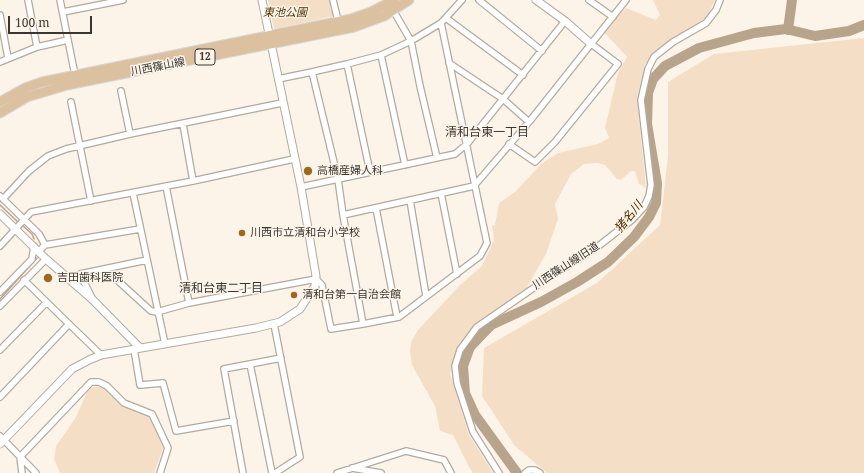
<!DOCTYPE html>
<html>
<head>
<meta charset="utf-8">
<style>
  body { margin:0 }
  #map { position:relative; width:864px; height:473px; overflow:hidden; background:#fdf4e9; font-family:"Noto Serif",serif }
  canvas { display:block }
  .scale { position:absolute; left:8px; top:16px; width:84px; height:18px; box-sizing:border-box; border:2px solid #393632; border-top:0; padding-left:5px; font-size:12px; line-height:14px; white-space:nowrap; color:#393632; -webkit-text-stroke:3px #fdf4e9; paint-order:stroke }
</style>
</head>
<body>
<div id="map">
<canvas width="864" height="473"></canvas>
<div class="scale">100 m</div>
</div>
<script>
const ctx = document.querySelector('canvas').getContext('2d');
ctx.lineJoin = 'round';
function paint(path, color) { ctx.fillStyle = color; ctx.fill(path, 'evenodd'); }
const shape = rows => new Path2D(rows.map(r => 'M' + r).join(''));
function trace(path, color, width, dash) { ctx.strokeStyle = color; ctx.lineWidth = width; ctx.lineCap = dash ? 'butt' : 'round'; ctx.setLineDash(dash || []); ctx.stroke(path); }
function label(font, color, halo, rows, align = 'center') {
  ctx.font = font + ' "Noto Serif","Noto Sans JP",serif'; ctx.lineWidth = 3; ctx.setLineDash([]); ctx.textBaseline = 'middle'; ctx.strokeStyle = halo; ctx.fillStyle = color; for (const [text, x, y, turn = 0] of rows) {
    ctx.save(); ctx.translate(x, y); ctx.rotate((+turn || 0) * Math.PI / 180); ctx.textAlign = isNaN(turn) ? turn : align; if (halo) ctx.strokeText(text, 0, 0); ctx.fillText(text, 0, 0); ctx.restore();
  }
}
const green = shape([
  [268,0,331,0,334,16,274,29],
  [653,0,715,0,705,21,664,45,645,64,637,97,646,188,639,184,635,171,631,171,621,180,617,179,605,165,597,163,584,164,571,174,555,204,558,219,546,254,526,289,475,327,455,352,450,374,469,435,493,473,473,473,469,467,453,435,440,431,435,406,412,365,410,351,411,342,418,330,460,285,482,266,494,240,492,226,495,225,499,203,515,192,541,164,558,153,598,144,609,138,605,128,618,73,627,57,603,31,626,8,656,20,660,15],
  [864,38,864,473,547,473,514,445,482,396,484,348,597,283,660,225,668,156,668,82,714,54],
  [103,386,123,407,150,417,163,448,154,473,60,473,54,459,56,446,76,417,87,392,90,388]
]);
const stream = shape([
  [0,205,19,223],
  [22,225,32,234,34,239],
  [0,299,37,258]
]);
const river = shape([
  [788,30,792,0],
  [517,473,475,415,465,393,463,366,470,347,491,325,541,302,577,282,608,262,634,237,649,217,656,203,657,183,647,124,648,93,653,79,665,66,699,48,754,33,786,29,815,36,849,31,864,25]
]);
const minor = shape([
  [28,0,37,47],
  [60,0,75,75],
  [333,0,338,21],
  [479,0,542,51],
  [589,0,613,17],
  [393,10,411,41,420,86,437,158],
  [63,12,123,0],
  [0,15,8,58],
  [446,18,523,75],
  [0,62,37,47,68,40],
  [449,63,503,99,529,122],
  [347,64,381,55],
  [312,72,347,64,370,172],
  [278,79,312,72,338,179,343,215],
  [121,91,130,134,282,103],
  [71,102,91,201],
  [183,124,193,181],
  [509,144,535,162,555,142,618,64,590,43],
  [405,165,381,55,411,41,441,23],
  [166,186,189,303],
  [301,187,455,154,467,144,565,21],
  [133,193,165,344],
  [441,193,457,274],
  [0,196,39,234,45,245],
  [3,199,29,171,48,156,66,149,130,134],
  [410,200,426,296],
  [376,208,397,317],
  [0,246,31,212,193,181,294,159],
  [39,251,45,245,140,229],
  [105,269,151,311,157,312,189,303,316,279,322,285,331,329,363,324,343,215,474,186,529,122,626,0],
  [24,280,69,324],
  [0,292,32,259,34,246],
  [92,298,80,274,147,260],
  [0,306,46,259],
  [274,324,300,457,275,473],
  [363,324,399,317,480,256,487,243,441,23,462,0],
  [134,349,140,385,163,383,176,431,234,421],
  [0,350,46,303],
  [250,364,272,473],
  [0,397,69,324,101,355],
  [0,436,36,473],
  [352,468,381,473],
  [22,473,20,457,91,382,99,382,107,386,124,403,152,414,168,448,160,473],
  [243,473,224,369,281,358],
  [337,473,406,451,444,460,451,473],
  [499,473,473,432,457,383,455,366,460,350,477,327,548,278,596,248,633,219,644,207,649,196,651,185,641,100,648,69,654,57,673,42,706,23,716,10,720,0],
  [525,473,529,470,535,470,540,473]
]);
const tertiary = shape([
  [536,0,565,21,590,43],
  [0,214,46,259,93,300,140,348],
  [0,444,72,369,89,360,101,355,256,328,280,322,300,309,315,286,316,276,301,187,262,0]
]);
const primary = shape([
  [0,102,25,88,42,82,351,19,371,12,394,0],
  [0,113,27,97,67,85,354,27,384,16,409,0]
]);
const markers = [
  [308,171,5,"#9c6a1f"],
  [242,233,4,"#9c6a1f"],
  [48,278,5,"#9c6a1f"],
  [294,295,4,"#9c6a1f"]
];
const shields = [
  [205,57,20]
];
const shieldNames = [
  ["12",205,57]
];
const parkNames = [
  ["東池公園",285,13]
];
const streetNames = [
  ["川西篠山線",158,67,-11],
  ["川西篠山線旧道",566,266,-33]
];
const poiNames = [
  ["高橋産婦人科",317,171],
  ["川西市立清和台小学校",250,233],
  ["吉田歯科医院",57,278],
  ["清和台第一自治会館",302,295]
];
const neighbourhoodNames = [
  ["清和台東一丁目",487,133],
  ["清和台東二丁目",221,289]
];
const waterNames = [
  ["猪名川",629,217,-51]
];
paint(green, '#f4dfc6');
trace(stream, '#b8a48b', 1.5);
trace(river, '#b8a48b', 10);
trace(minor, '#b2aa9f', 8);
trace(tertiary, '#b2aa9f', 9);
trace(primary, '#d7d7d6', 11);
trace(minor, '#fff', 5.5);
trace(tertiary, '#fff', 7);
trace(primary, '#dcc1a0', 9);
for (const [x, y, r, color] of markers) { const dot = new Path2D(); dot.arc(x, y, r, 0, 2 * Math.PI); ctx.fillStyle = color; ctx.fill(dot); trace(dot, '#fdf4e9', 1.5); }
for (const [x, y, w] of shields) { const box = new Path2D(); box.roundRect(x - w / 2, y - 8, w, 16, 3); ctx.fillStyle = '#fdf4e9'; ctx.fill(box); trace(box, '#393632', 1); }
label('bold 10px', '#393632', null, shieldNames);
label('italic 11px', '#4f3101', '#fdf4e9', parkNames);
label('11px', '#393632', '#fdf4e9', streetNames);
label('11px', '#393632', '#fdf4e9', poiNames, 'left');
label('12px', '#393632', '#fdf4e9', neighbourhoodNames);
label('italic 12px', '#4f3101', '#fdf4e9', waterNames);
</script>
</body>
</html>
